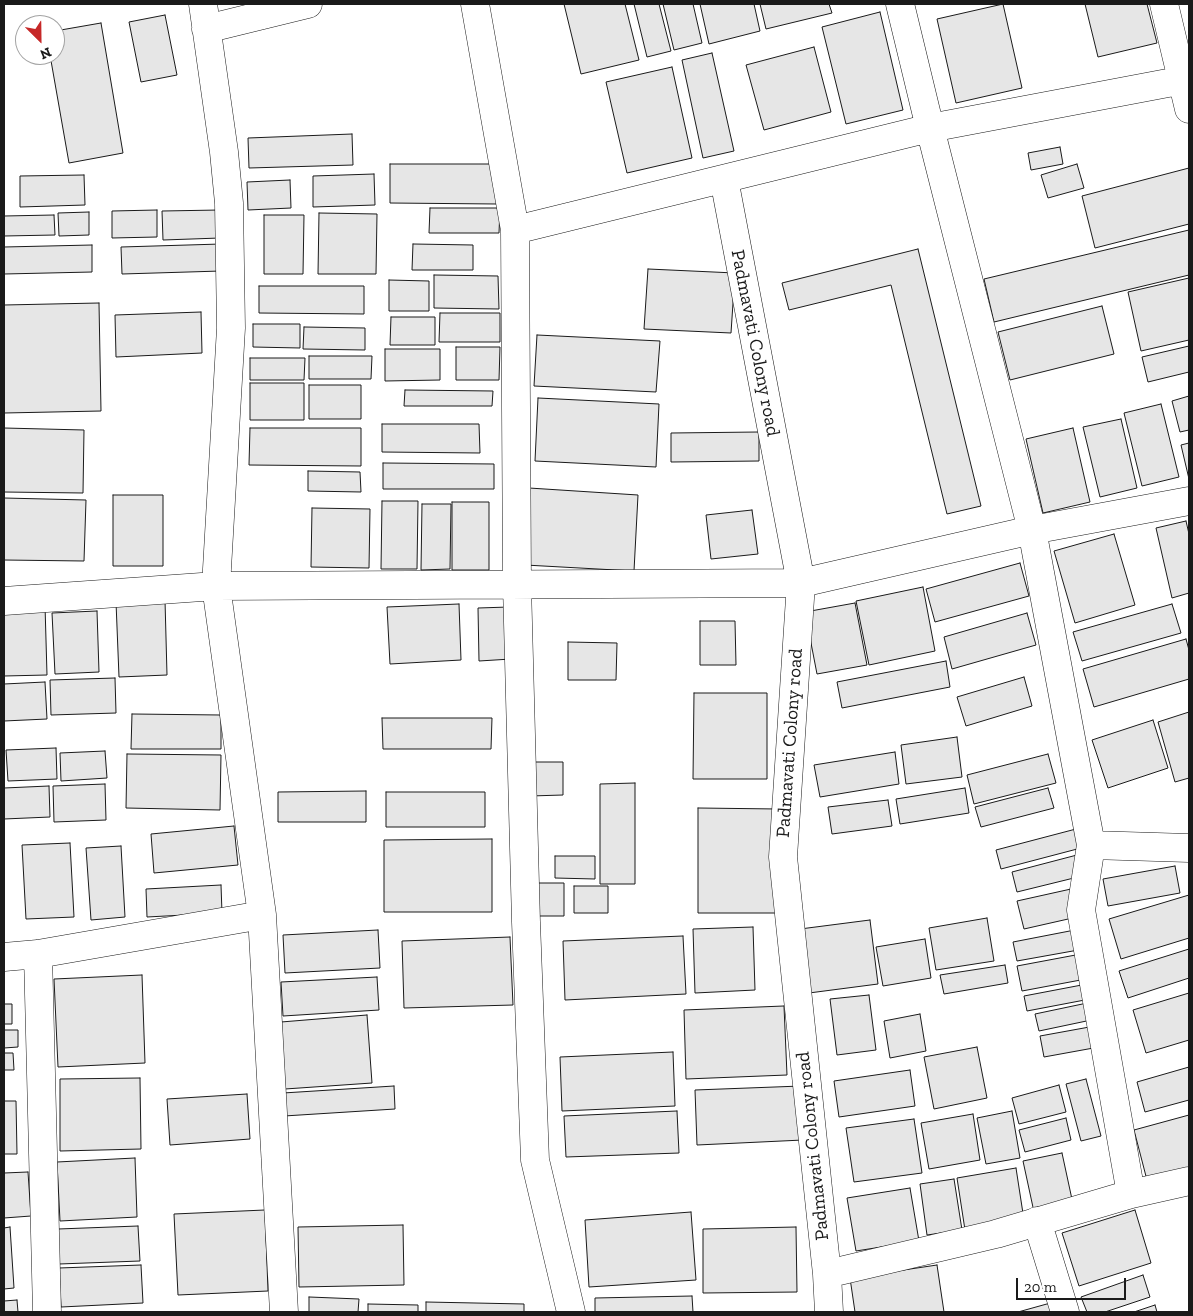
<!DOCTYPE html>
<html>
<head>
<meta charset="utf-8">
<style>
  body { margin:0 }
  #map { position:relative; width:1193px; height:1316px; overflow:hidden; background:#fff; font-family:"Zilla Slab",serif }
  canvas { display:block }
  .frame { position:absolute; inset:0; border:5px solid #1a1a1a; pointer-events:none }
  .north { position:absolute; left:15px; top:15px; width:50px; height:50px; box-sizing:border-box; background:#fff; border:1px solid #a3a3a3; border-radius:50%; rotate:157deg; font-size:14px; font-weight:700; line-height:20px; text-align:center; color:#1a1a1a }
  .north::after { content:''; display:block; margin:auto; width:18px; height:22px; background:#c62828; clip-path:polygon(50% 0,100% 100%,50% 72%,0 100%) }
  .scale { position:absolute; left:1016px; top:1278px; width:110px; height:22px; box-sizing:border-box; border:2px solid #1a1a1a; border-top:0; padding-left:6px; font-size:15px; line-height:18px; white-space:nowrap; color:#1a1a1a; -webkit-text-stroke:4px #fff; paint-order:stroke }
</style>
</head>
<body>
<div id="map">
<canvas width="1193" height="1316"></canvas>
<div class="frame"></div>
<div class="north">N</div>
<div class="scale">20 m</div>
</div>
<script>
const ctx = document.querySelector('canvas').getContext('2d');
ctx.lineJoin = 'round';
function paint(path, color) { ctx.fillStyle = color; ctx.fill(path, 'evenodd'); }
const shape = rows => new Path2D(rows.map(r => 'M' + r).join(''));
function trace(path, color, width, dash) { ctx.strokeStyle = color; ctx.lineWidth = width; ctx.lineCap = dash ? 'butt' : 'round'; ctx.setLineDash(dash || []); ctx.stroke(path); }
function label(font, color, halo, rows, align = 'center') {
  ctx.font = font + ' "Zilla Slab",serif'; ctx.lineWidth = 4; ctx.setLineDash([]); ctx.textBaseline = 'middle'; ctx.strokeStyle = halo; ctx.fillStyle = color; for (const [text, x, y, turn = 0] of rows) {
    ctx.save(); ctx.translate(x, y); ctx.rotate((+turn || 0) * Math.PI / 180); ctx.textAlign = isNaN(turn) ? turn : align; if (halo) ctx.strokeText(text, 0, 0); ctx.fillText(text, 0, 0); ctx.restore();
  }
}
const building = shape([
  [564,4,625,4,639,60,581,74,564,4],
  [634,4,659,4,671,51,647,57,634,4],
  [663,4,693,4,702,43,674,50,663,4],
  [700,4,754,4,760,31,709,44,700,4],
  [760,4,829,4,832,13,766,29,760,4],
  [1003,4,1022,88,956,103,937,19,1003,4],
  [1085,4,1147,4,1157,43,1098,57,1085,4],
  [880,12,903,110,846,124,822,27,880,12],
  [165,15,177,75,141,82,129,22,165,15],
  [101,23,123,153,69,163,50,55,55,55,55,31,101,23],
  [814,47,831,112,764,130,746,65,814,47],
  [712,53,734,151,703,158,682,60,712,53],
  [672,67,692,158,627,173,606,82,672,67],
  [352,134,353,165,249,168,248,138,352,134],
  [1060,147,1063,164,1031,170,1028,153,1060,147],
  [390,164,497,164,497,204,390,203,390,164],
  [1077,164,1084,188,1048,198,1041,175,1077,164],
  [1189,168,1189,224,1095,248,1082,196,1189,168],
  [374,174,375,205,313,207,313,176,374,174],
  [84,175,85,205,20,207,20,176,84,175],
  [290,180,291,208,248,210,247,182,290,180],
  [430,208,500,208,499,233,429,233,430,208],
  [157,210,157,237,112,238,112,211,157,210],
  [220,210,220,238,163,240,162,211,220,210],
  [89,212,89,235,59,236,58,213,89,212],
  [319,213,377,214,376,274,318,274,319,213],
  [54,215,55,235,4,236,4,216,54,215],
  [264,215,304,215,303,274,264,274,264,215],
  [1189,230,1189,275,994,322,984,279,1189,230],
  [221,244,221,271,122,274,121,247,221,244],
  [413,244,473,245,473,270,412,270,413,244],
  [92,245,92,272,4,274,4,247,92,245],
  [918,249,981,506,947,514,891,285,789,310,782,283,918,249],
  [648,269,735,273,731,333,644,329,648,269],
  [434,275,498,276,499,309,434,308,434,275],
  [1189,278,1189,340,1141,351,1128,292,1189,278],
  [389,280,429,281,429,311,389,311,389,280],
  [259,286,364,286,364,314,259,313,259,286],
  [99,303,101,411,4,413,4,305,99,303],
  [1102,306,1114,354,1010,380,998,332,1102,306],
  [201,312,202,353,116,357,115,315,201,312],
  [440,313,500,313,500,342,439,342,440,313],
  [391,317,435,317,435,345,390,345,391,317],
  [253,324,300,324,300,348,253,347,253,324],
  [304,327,365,328,365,350,303,349,304,327],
  [537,335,660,341,656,392,534,386,537,335],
  [1189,346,1189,372,1148,382,1142,357,1189,346],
  [456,347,500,347,499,380,456,380,456,347],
  [385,349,440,349,440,380,385,381,385,349],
  [309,356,372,356,371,379,309,379,309,356],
  [250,358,305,358,304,380,250,380,250,358],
  [250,383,304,383,304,420,250,420,250,383],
  [309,385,361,385,361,419,309,419,309,385],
  [405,390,493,391,492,406,404,406,405,390],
  [1189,396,1189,430,1180,432,1172,401,1189,396],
  [538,398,659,404,656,467,535,461,538,398],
  [1161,404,1179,477,1142,486,1124,413,1161,404],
  [1121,419,1137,488,1100,497,1083,427,1121,419],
  [382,424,479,424,480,453,382,452,382,424],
  [4,428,84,430,83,493,4,492,4,428],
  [250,428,361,428,361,466,249,465,250,428],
  [1073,428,1090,502,1043,513,1026,439,1073,428],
  [759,432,759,461,671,462,671,433,759,432],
  [1189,443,1189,479,1181,445,1189,443],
  [383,463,494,464,494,489,383,489,383,463],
  [308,471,360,472,361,492,308,491,308,471],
  [529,488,638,495,634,571,525,565,529,488],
  [113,495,163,495,163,566,113,566,113,495],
  [4,498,86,500,84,561,4,560,4,498],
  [382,501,418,501,417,569,381,569,382,501],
  [452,502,489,502,489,570,452,570,452,502],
  [422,504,451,504,450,569,421,570,422,504],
  [312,508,370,509,369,568,311,567,312,508],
  [752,510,758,554,711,559,706,515,752,510],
  [1186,521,1189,534,1189,593,1172,598,1156,528,1186,521],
  [1114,534,1135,605,1075,623,1054,551,1114,534],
  [1020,563,1029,596,935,622,926,589,1020,563],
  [923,587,935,651,869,665,856,601,923,587],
  [165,600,167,675,119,677,116,602,165,600],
  [855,603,867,665,817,674,805,612,855,603],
  [459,604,461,660,390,664,387,607,459,604],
  [1172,604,1181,633,1082,661,1073,632,1172,604],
  [45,605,47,675,4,676,4,607,45,605],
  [509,607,511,659,479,661,478,608,509,607],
  [97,611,99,672,55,674,52,613,97,611],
  [1027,613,1036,645,952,669,944,637,1027,613],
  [700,621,735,621,736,665,700,665,700,621],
  [1186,639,1189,650,1189,679,1094,707,1083,669,1186,639],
  [568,642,617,643,616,680,568,680,568,642],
  [946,661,950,687,842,708,837,682,946,661],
  [1024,677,1032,706,966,726,957,697,1024,677],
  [115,678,116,713,51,715,50,680,115,678],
  [45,682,47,719,4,721,4,684,45,682],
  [694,693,767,693,767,779,693,779,694,693],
  [1189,712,1189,778,1175,782,1158,722,1189,712],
  [132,714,221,715,221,749,131,749,132,714],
  [382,718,492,718,491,749,383,749,382,718],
  [1153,720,1168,768,1108,788,1092,740,1153,720],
  [957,737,962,777,906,784,901,745,957,737],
  [56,748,57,779,8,781,6,750,56,748],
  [105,751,107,778,61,781,60,753,105,751],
  [895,752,899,784,820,797,814,765,895,752],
  [127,754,221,755,220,810,126,808,127,754],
  [1048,754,1056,783,974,804,967,775,1048,754],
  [530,762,563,762,563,795,530,796,530,762],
  [635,783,635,884,600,884,600,784,635,783],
  [105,784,106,820,54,822,53,786,105,784],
  [49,786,50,817,4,819,4,788,49,786],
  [965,788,969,813,900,824,896,799,965,788],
  [1048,788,1054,808,981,827,975,807,1048,788],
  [366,791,366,822,278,822,278,792,366,791],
  [386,792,485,792,485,827,386,827,386,792],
  [888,800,892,826,832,834,828,807,888,800],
  [698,808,778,809,777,913,698,913,698,808],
  [234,826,238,865,154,873,151,834,234,826],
  [1076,829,1081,848,1001,869,996,850,1076,829],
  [492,839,492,912,384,912,384,840,492,839],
  [70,843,74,917,26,919,22,845,70,843],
  [121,846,125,917,91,920,86,848,121,846],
  [1077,855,1082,876,1017,892,1012,872,1077,855],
  [555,856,595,856,595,879,555,878,555,856],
  [1175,866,1180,893,1108,906,1103,879,1175,866],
  [535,883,564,883,564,916,534,916,535,883],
  [221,885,222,913,147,917,146,889,221,885],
  [574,886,608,886,608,913,574,913,574,886],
  [1071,889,1077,917,1024,929,1017,901,1071,889],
  [1189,895,1189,938,1121,959,1109,919,1189,895],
  [987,918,994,961,936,970,929,928,987,918],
  [870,920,878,984,809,993,800,929,870,920],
  [753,927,755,990,695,993,693,929,753,927],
  [1080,929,1084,949,1017,961,1013,942,1080,929],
  [378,930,380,968,285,973,283,935,378,930],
  [683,936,686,994,565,1000,563,941,683,936],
  [510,937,513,1005,404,1008,402,941,510,937],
  [925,939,931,978,883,986,876,947,925,939],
  [1189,949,1189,978,1128,998,1119,971,1189,949],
  [1081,954,1086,979,1022,991,1017,966,1081,954],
  [1005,965,1008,983,944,994,940,975,1005,965],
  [142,975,145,1063,58,1067,54,979,142,975],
  [377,977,379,1010,283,1016,281,982,377,977],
  [1087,984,1090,999,1027,1011,1024,996,1087,984],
  [1189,993,1189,1040,1146,1053,1133,1010,1189,993],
  [869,995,876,1050,837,1055,830,999,869,995],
  [1092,1002,1096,1019,1039,1031,1035,1014,1092,1002],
  [4,1004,12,1004,12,1024,4,1024,4,1004],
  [784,1006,787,1075,686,1079,684,1010,784,1006],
  [920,1014,926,1051,890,1058,884,1021,920,1014],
  [367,1015,372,1083,285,1089,281,1022,367,1015],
  [1095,1026,1099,1047,1044,1057,1040,1036,1095,1026],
  [4,1030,18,1030,18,1047,4,1048,4,1030],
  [977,1047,987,1098,934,1109,924,1057,977,1047],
  [673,1052,675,1106,562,1111,560,1057,673,1052],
  [4,1053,13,1053,14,1070,4,1070,4,1053],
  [1189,1067,1189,1100,1145,1112,1137,1082,1189,1067],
  [910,1070,915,1106,839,1117,834,1081,910,1070],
  [140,1078,141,1149,60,1151,60,1079,140,1078],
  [1086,1079,1101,1136,1081,1141,1066,1084,1086,1079],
  [1059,1085,1066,1112,1019,1124,1012,1098,1059,1085],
  [394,1086,395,1109,284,1116,283,1093,394,1086],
  [801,1086,803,1140,697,1145,695,1090,801,1086],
  [247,1094,250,1139,170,1145,167,1099,247,1094],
  [4,1101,16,1101,17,1154,4,1154,4,1101],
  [677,1111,679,1153,566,1157,564,1116,677,1111],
  [1012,1111,1020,1158,986,1164,977,1118,1012,1111],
  [973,1114,980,1160,929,1169,921,1123,973,1114],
  [1189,1115,1189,1173,1148,1184,1134,1130,1189,1115],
  [1066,1118,1071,1140,1025,1152,1019,1130,1066,1118],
  [914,1119,922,1173,854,1182,846,1128,914,1119],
  [1062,1153,1073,1204,1034,1212,1023,1161,1062,1153],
  [135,1158,137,1217,60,1221,57,1162,135,1158],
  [1016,1168,1024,1220,965,1230,957,1178,1016,1168],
  [28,1172,31,1216,4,1218,4,1173,28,1172],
  [954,1179,962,1230,927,1235,920,1184,954,1179],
  [910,1188,919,1241,856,1251,847,1198,910,1188],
  [265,1210,268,1291,178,1295,174,1214,265,1210],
  [1135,1210,1151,1263,1079,1286,1062,1233,1135,1210],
  [691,1212,696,1280,589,1287,585,1220,691,1212],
  [403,1225,404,1285,299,1287,298,1227,403,1225],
  [138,1226,140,1261,59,1264,58,1229,138,1226],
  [10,1227,14,1288,4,1289,4,1228,10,1227],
  [796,1227,797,1292,703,1293,703,1229,796,1227],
  [141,1265,143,1303,61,1307,59,1268,141,1265],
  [937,1265,944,1312,855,1312,850,1278,937,1265],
  [1143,1275,1150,1297,1105,1312,1087,1312,1081,1297,1143,1275],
  [692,1296,693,1312,595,1312,595,1298,692,1296],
  [309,1297,359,1299,358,1312,309,1312,309,1297],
  [17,1300,18,1312,4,1312,4,1301,17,1300],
  [426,1302,524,1304,524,1312,426,1312,426,1302],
  [1054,1302,1056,1312,1018,1312,1054,1302],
  [368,1304,418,1305,418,1312,368,1312,368,1304],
  [1155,1305,1157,1312,1134,1312,1155,1305]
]);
const minor = shape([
  [203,4,224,152,229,203,231,328,216,586,262,915,284,1312],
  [475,4,515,230,517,585,526,922,535,1160,571,1312],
  [900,4,930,128,1032,530,1091,845,1081,910,1131,1194],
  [1164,4,1189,109],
  [206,29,308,4],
  [724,179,801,583,783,857,827,1274,829,1312],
  [515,230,930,128,1189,79],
  [4,601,216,586,801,583,1032,530,1189,501],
  [1091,845,1189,848],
  [38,954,47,1312],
  [4,957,38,954,262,915],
  [1037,1221,1065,1312],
  [827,1274,996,1234,1131,1194,1189,1181]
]);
const streetNames = [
  ["Padmavati Colony road",755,343,79],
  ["Padmavati Colony road",790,743,-86],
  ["Padmavati Colony road",813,1146,-96]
];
paint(building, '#e6e6e6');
trace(building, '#1a1a1a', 1);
trace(minor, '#1a1a1a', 29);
trace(minor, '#fff', 28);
label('19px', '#1a1a1a', '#fff', streetNames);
</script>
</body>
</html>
